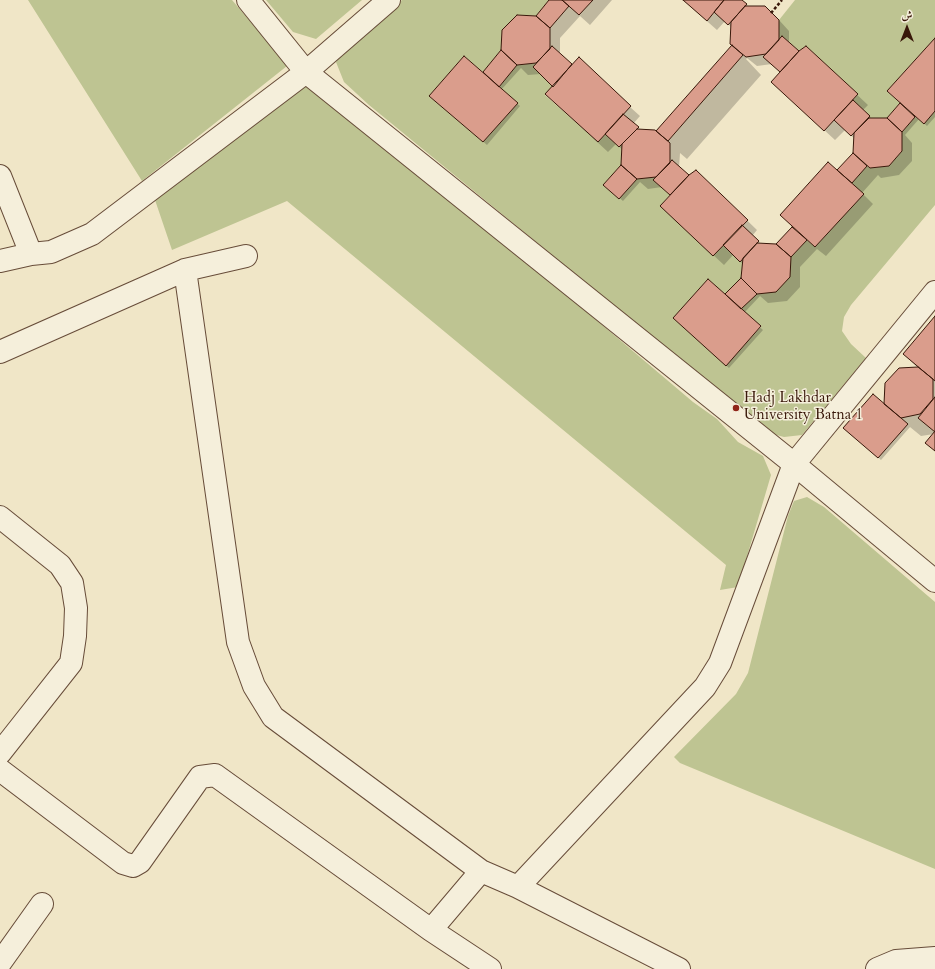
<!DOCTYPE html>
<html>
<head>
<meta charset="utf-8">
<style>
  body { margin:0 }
  #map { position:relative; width:935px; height:969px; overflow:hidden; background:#f0e6c7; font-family:Cardo,Amiri,serif }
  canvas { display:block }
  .north { position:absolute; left:887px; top:8px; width:40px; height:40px; -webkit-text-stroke:3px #f5efdb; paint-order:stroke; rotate:0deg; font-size:11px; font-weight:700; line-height:16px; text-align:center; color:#39180a }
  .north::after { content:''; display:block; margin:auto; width:14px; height:18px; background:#39180a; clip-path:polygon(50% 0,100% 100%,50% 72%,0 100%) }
</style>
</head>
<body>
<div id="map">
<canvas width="935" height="969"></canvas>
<div class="north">ش</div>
</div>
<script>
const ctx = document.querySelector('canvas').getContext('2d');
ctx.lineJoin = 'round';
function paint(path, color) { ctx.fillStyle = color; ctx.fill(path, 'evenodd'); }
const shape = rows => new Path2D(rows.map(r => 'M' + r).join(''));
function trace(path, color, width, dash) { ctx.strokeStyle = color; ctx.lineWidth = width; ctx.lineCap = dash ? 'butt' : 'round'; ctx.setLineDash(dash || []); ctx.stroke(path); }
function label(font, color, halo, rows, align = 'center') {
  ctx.font = font + ' Cardo,serif'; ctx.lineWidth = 3; ctx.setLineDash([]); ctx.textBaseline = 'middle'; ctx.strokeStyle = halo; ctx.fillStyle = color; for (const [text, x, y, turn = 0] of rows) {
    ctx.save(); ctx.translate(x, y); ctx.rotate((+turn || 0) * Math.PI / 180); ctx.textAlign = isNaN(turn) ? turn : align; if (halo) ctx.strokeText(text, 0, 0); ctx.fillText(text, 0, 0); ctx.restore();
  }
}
const green = shape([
  [28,0,232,0,279,55,287,66,142,181],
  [266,0,362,0,316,39,293,32],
  [402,0,549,0,536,16,517,15,502,30,501,50,483,72,464,56,429,96,483,142,518,103,499,87,517,65,536,63,533,67,553,87,545,95,598,142,605,134,619,147,622,144,621,165,603,185,619,199,637,179,656,177,653,180,670,195,660,206,723,245,740,261,743,258,741,278,725,294,708,279,673,318,726,365,761,327,741,309,807,240,815,247,863,194,852,183,867,166,870,168,889,166,902,151,902,132,915,117,924,123,935,111,935,205,851,305,844,317,842,331,851,344,866,358,802,435,784,437,769,433,369,105,344,82,336,62,342,51],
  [795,0,935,0,935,38,887,91,900,103,887,118,869,118,870,116,853,100,858,94,806,46,799,51,782,36,779,40,779,20],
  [306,81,509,246,693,402,717,419,738,442,763,456,771,475,738,587,720,590,726,565,287,201,172,250,155,200],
  [807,497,824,507,935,602,935,869,680,763,674,757,736,694,748,673,788,516,794,501]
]);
const shadow = shape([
  [551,0,612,0,590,25,580,16,560,38,560,54,572,66,630,107,640,116,633,124,641,130,656,132,733,45,732,28,725,21,717,30,683,0,743,0,742,1,749,7,779,20,789,31,789,44,799,53,806,47,868,105,863,110,872,119,887,119,901,103,935,39,935,117,927,126,919,119,905,135,912,143,912,161,899,175,881,178,878,175,862,193,873,204,826,256,817,249,800,267,800,287,787,301,768,303,760,296,744,313,763,330,729,368,674,318,725,295,742,278,743,264,733,255,724,265,671,216,671,196,662,187,648,189,640,182,623,201,608,188,622,166,623,150,616,144,608,152,556,104,555,87,541,74,528,75,521,68,501,90,520,106,487,145,434,99,483,73],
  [747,58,757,66,772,64,781,73,772,82,835,140,845,130,855,139,854,154,837,172,781,215,793,227,777,245,761,244,752,236,757,230,696,171,689,176,679,168,680,153,687,159,761,75,746,59],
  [935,317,935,451,927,443,934,434,921,436,910,427,881,460,847,431,885,406,918,368,904,354]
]);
const building = shape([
  [549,0,562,0,569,6,550,28,536,16,549,0],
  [562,0,593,0,579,15,562,0],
  [683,0,724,0,707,21,683,0],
  [724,0,742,0,747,4,728,25,714,12,724,0],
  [745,6,765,6,779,20,779,40,766,54,746,57,730,44,731,22,745,6],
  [517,15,536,16,550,28,550,49,536,63,517,65,501,50,502,30,517,15],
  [782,36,799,51,780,72,763,57,782,36],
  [935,38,935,111,924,124,887,91,935,38],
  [732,45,743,55,668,141,656,131,732,45],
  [552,46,572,64,553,87,533,67,552,46],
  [806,46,858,94,824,131,771,82,799,51,806,46],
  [501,50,517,65,499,87,483,72,501,50],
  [464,56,518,103,483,142,429,96,464,56],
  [579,57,631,106,598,142,545,94,579,57],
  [853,100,870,116,851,136,834,120,853,100],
  [900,103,915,117,902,132,887,118,900,103],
  [623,114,639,127,619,147,605,134,623,114],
  [869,118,887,118,902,132,902,151,889,166,870,168,853,153,854,133,869,118],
  [637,129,655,130,670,143,670,163,656,177,637,179,621,165,622,144,637,129],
  [853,153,867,166,852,183,837,170,853,153],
  [672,160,689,175,670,195,653,180,672,160],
  [828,162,864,194,815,247,780,215,828,162],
  [621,165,637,179,619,199,603,185,621,165],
  [696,170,748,220,713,256,660,206,689,175,696,170],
  [742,225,759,241,740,262,723,245,742,225],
  [792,227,807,240,791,257,776,244,792,227],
  [757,243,776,244,791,257,790,277,776,292,757,294,741,278,743,258,757,243],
  [741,278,757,294,741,309,725,294,741,278],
  [708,279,761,326,726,366,673,318,708,279],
  [935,316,935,381,903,354,935,316],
  [918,367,933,379,933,399,920,414,901,418,884,404,885,383,899,368,918,367],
  [873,394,908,424,878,458,843,428,873,394],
  [935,397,935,432,918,418,935,397],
  [935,431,935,451,925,443,935,431]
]);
const path = shape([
  [771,13,782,0]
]);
const minor = shape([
  [248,0,306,72,794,464,935,581],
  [0,176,31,254],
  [0,261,31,254,51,252,92,234,306,72,389,0],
  [185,270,238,642,254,686,273,717,481,871,518,887,679,969],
  [0,352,185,270,246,256],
  [0,517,60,565,72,583,76,608,75,636,71,663,0,753],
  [0,770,123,863,133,866,140,862,200,777,215,775,431,930,490,969],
  [518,887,705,687,720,663,794,464,935,292],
  [431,930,481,871],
  [0,963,42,904],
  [877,969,896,961,935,958]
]);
const markers = [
  [736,408,4,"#8f2418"]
];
const poiNames = [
  ["Hadj Lakhdar",744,399],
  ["University Batna 1",744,416]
];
paint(green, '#bec492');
paint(shadow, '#0003');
paint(building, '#da9d8c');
trace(building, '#39180a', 1);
trace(minor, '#674c39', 24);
trace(path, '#39180a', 2.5, [3, 2]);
trace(minor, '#f5efdb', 22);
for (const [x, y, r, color] of markers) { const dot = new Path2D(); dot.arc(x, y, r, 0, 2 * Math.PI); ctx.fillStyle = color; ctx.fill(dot); trace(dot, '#f5efdb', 1.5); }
label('15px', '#39180a', '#f5efdb', poiNames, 'left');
</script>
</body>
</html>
